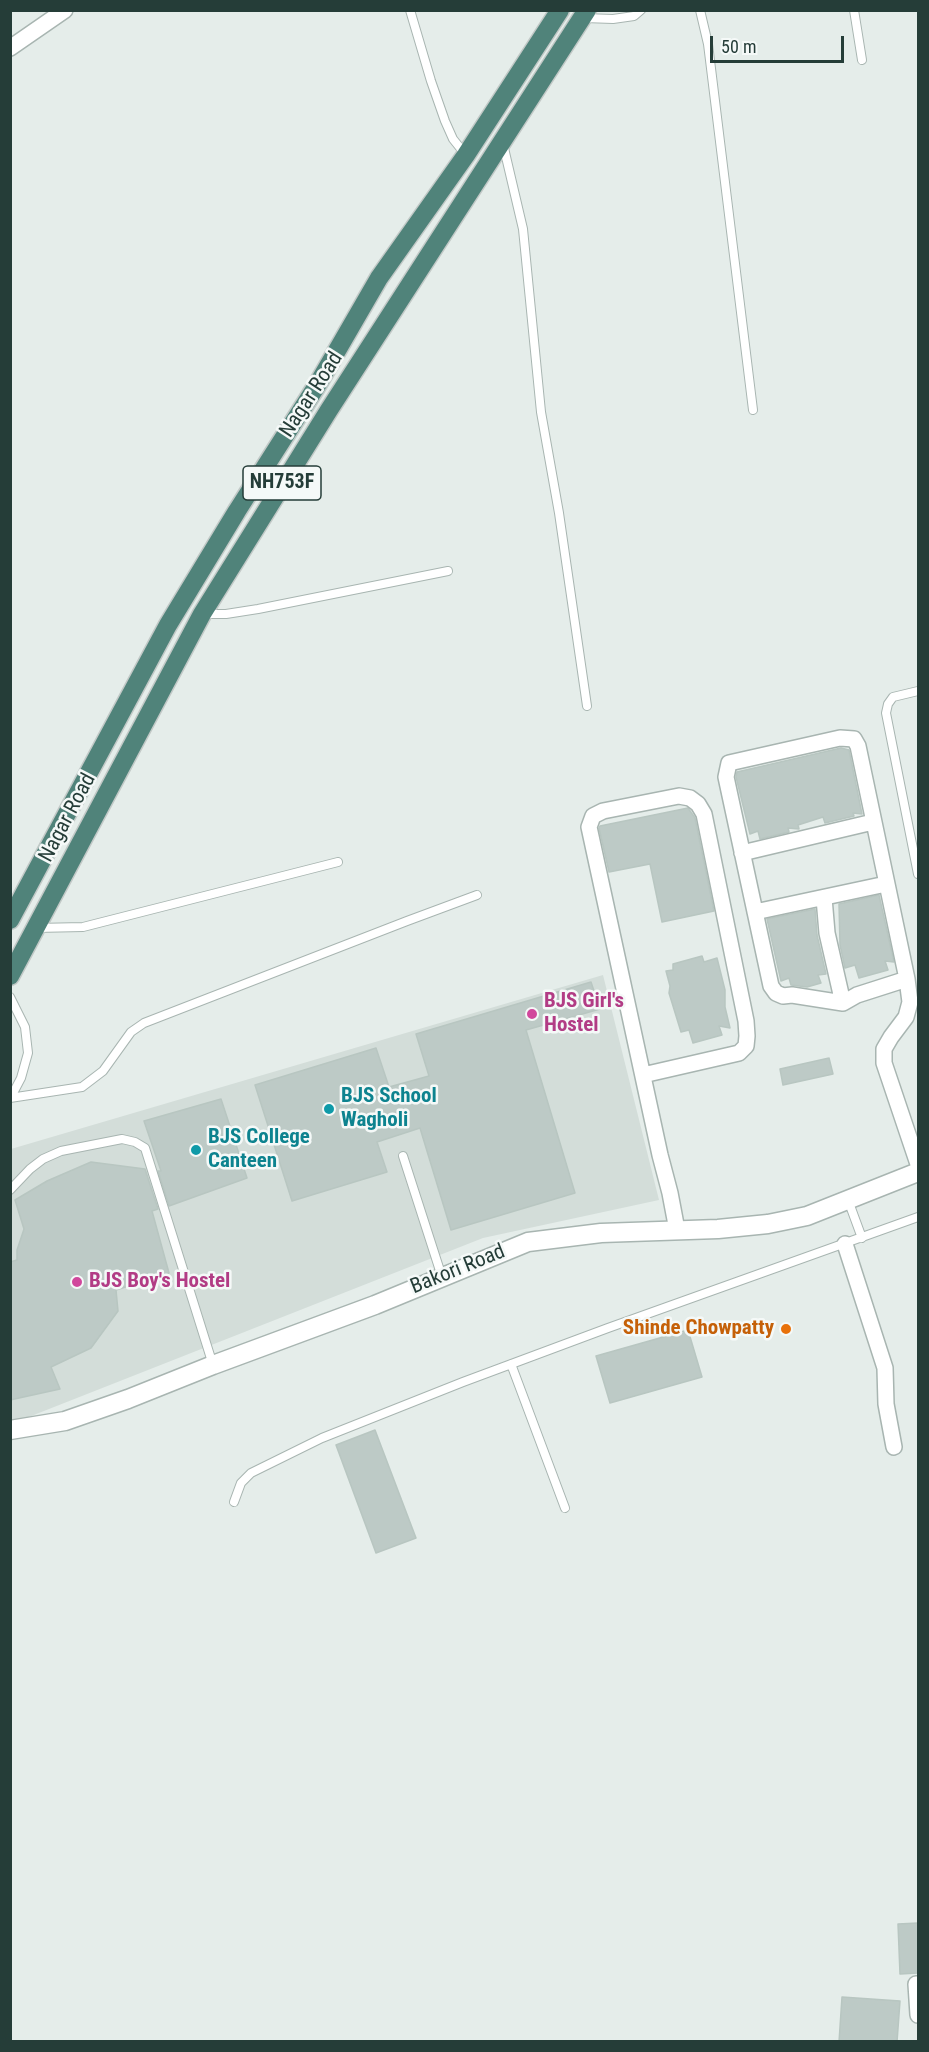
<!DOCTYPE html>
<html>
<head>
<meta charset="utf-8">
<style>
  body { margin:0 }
  #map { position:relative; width:929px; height:2052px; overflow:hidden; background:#e5edea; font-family:"Roboto Condensed",sans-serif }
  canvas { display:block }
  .frame { position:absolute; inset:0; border:12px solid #253d38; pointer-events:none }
  .scale { position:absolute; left:710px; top:36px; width:134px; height:27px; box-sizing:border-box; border:3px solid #253d38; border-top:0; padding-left:8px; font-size:18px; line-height:21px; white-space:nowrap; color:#253d38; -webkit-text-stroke:4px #f5f9f8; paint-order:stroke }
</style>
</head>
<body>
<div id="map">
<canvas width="929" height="2052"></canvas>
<div class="frame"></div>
<div class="scale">50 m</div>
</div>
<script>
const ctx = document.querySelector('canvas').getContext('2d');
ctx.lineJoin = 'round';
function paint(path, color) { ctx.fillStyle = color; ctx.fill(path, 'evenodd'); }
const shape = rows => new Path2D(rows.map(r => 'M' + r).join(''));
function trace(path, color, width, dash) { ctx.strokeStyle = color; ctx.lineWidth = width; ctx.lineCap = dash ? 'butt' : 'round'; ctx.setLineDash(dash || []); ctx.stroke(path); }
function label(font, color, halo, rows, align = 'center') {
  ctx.font = font + ' "Roboto Condensed",sans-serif'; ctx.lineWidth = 5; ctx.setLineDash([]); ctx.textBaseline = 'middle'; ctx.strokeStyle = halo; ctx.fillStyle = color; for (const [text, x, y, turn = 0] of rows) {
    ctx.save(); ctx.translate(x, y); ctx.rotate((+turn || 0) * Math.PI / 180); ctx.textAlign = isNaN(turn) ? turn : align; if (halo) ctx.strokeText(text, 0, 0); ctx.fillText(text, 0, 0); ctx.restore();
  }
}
const built = shape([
  [603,975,659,1200,483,1238,16,1422,11,1421,11,1149]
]);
const building = shape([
  [841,748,849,750,862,814,853,813,854,816,825,823,823,817,798,825,799,829,788,828,789,832,760,839,758,831,750,834,736,777,737,772,841,748],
  [688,808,695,818,714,911,662,922,650,864,609,872,599,828,600,826,688,808],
  [879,895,894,962,885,961,888,970,859,978,855,965,845,968,840,945,839,904,879,895],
  [815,909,817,935,826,974,818,975,821,983,807,987,791,985,789,978,781,981,767,919,815,909],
  [702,956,704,962,717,958,725,990,725,1007,730,1028,719,1026,722,1035,693,1043,689,1030,681,1032,669,993,670,986,666,971,673,970,673,964,702,956],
  [591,982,600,1009,526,1030,575,1193,451,1230,420,1128,377,1142,387,1172,292,1201,255,1085,376,1048,389,1087,429,1076,416,1034,591,982],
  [829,1058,833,1074,783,1085,780,1069,829,1058],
  [221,1099,247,1178,169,1206,158,1171,161,1171,144,1121,221,1099],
  [91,1162,145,1169,158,1209,152,1211,169,1273,116,1290,118,1311,91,1348,51,1367,60,1389,10,1400,10,1262,17,1260,17,1250,24,1229,15,1200,47,1181,91,1162],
  [688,1330,702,1377,610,1403,596,1356,688,1330],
  [375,1430,416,1538,376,1553,336,1445,375,1430],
  [918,1923,918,1973,900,1974,898,1924,918,1923],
  [842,1997,900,2001,897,2042,839,2042,842,1997]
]);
const service = shape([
  [410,10,431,81,445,121,453,139,465,154],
  [700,10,708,44,753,410],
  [854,10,862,60],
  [584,18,613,19,634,16,641,10],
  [503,144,523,229,541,412,559,513,587,706],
  [205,614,226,614,258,609,448,571],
  [918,691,893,697,888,704,886,713,918,874],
  [36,928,83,927,338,862],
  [10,997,25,1027,28,1053,21,1078,11,1097],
  [10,1098,82,1087,103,1071,131,1032,144,1023,407,921,477,895],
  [403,1156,442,1277],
  [10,1190,30,1169,43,1159,61,1151,122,1139,135,1142,145,1148,213,1365],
  [848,1200,862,1238],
  [511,1364,565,1508],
  [234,1502,241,1483,251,1473,322,1438,463,1382,608,1328,918,1217]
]);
const minor = shape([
  [10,48,65,10],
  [742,853,873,822],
  [824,898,827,933,843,1003],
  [755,912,886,884],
  [907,979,857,995,843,1003,792,995,783,996,776,993,771,986,726,777,729,763,840,738,854,739,858,746,907,979,910,1002,906,1017,891,1037,884,1049,884,1063,918,1164],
  [643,1075,739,1053,746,1046,747,1036,746,1021,704,814,698,804,690,798,679,796,603,811,593,816,589,827,660,1155,670,1193,677,1230],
  [845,1244,885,1368,886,1404,894,1447],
  [918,1984,916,1984,918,2015]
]);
const tertiary = shape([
  [10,1430,65,1421,128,1399,213,1365,375,1305,528,1242,601,1233,718,1229,768,1224,807,1216,918,1172]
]);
const trunk = shape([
  [10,920,168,625,237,511,316,387,379,278,466,155,560,10],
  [10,976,202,614,329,410,587,10]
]);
const markers = [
  [532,1014,6,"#d1479c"],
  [329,1109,6,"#0f9aa8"],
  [196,1150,6,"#0f9aa8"],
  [77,1282,6,"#d1479c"],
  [786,1329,6,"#e8710a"]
];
const shields = [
  [282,483,78]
];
const shieldNames = [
  ["NH753F",282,483]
];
const streetNames = [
  ["Nagar Road",312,395,-57],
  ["Nagar Road",68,818,-62],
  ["Bakori Road",458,1270,-22]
];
const hotelNames = [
  ["BJS Girl's",544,1002],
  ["Hostel",544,1026],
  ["BJS Boy's Hostel",89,1282]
];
const cultureNames = [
  ["BJS School",341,1097],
  ["Wagholi",341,1121],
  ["BJS College",208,1138],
  ["Canteen",208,1162]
];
const foodNames = [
  ["Shinde Chowpatty",774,1329]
];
paint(built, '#d3ddd9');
paint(building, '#bdcac6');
trace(building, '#b8c6c1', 1.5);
trace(service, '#a8b5b1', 10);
trace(minor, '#a8b5b1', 18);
trace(tertiary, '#a8b5b1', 21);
trace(trunk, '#c2c9c7', 21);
trace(service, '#fff', 8);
trace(minor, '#fff', 15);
trace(tertiary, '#fff', 18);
trace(trunk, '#50837a', 18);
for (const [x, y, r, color] of markers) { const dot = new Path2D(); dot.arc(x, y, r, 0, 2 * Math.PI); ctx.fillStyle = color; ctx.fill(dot); trace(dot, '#f5f9f8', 2); }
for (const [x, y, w] of shields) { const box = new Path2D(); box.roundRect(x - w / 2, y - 17, w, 34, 4.5); ctx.fillStyle = '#f5f9f8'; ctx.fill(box); trace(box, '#253d38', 1.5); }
label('bold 20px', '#253d38', null, shieldNames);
label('21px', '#253d38', '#f5f9f8', streetNames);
label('bold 21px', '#b23c85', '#f5f9f8', hotelNames, 'left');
label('bold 21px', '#0d838f', '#f5f9f8', cultureNames, 'left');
label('bold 21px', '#c56008', '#f5f9f8', foodNames, 'right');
</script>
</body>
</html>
